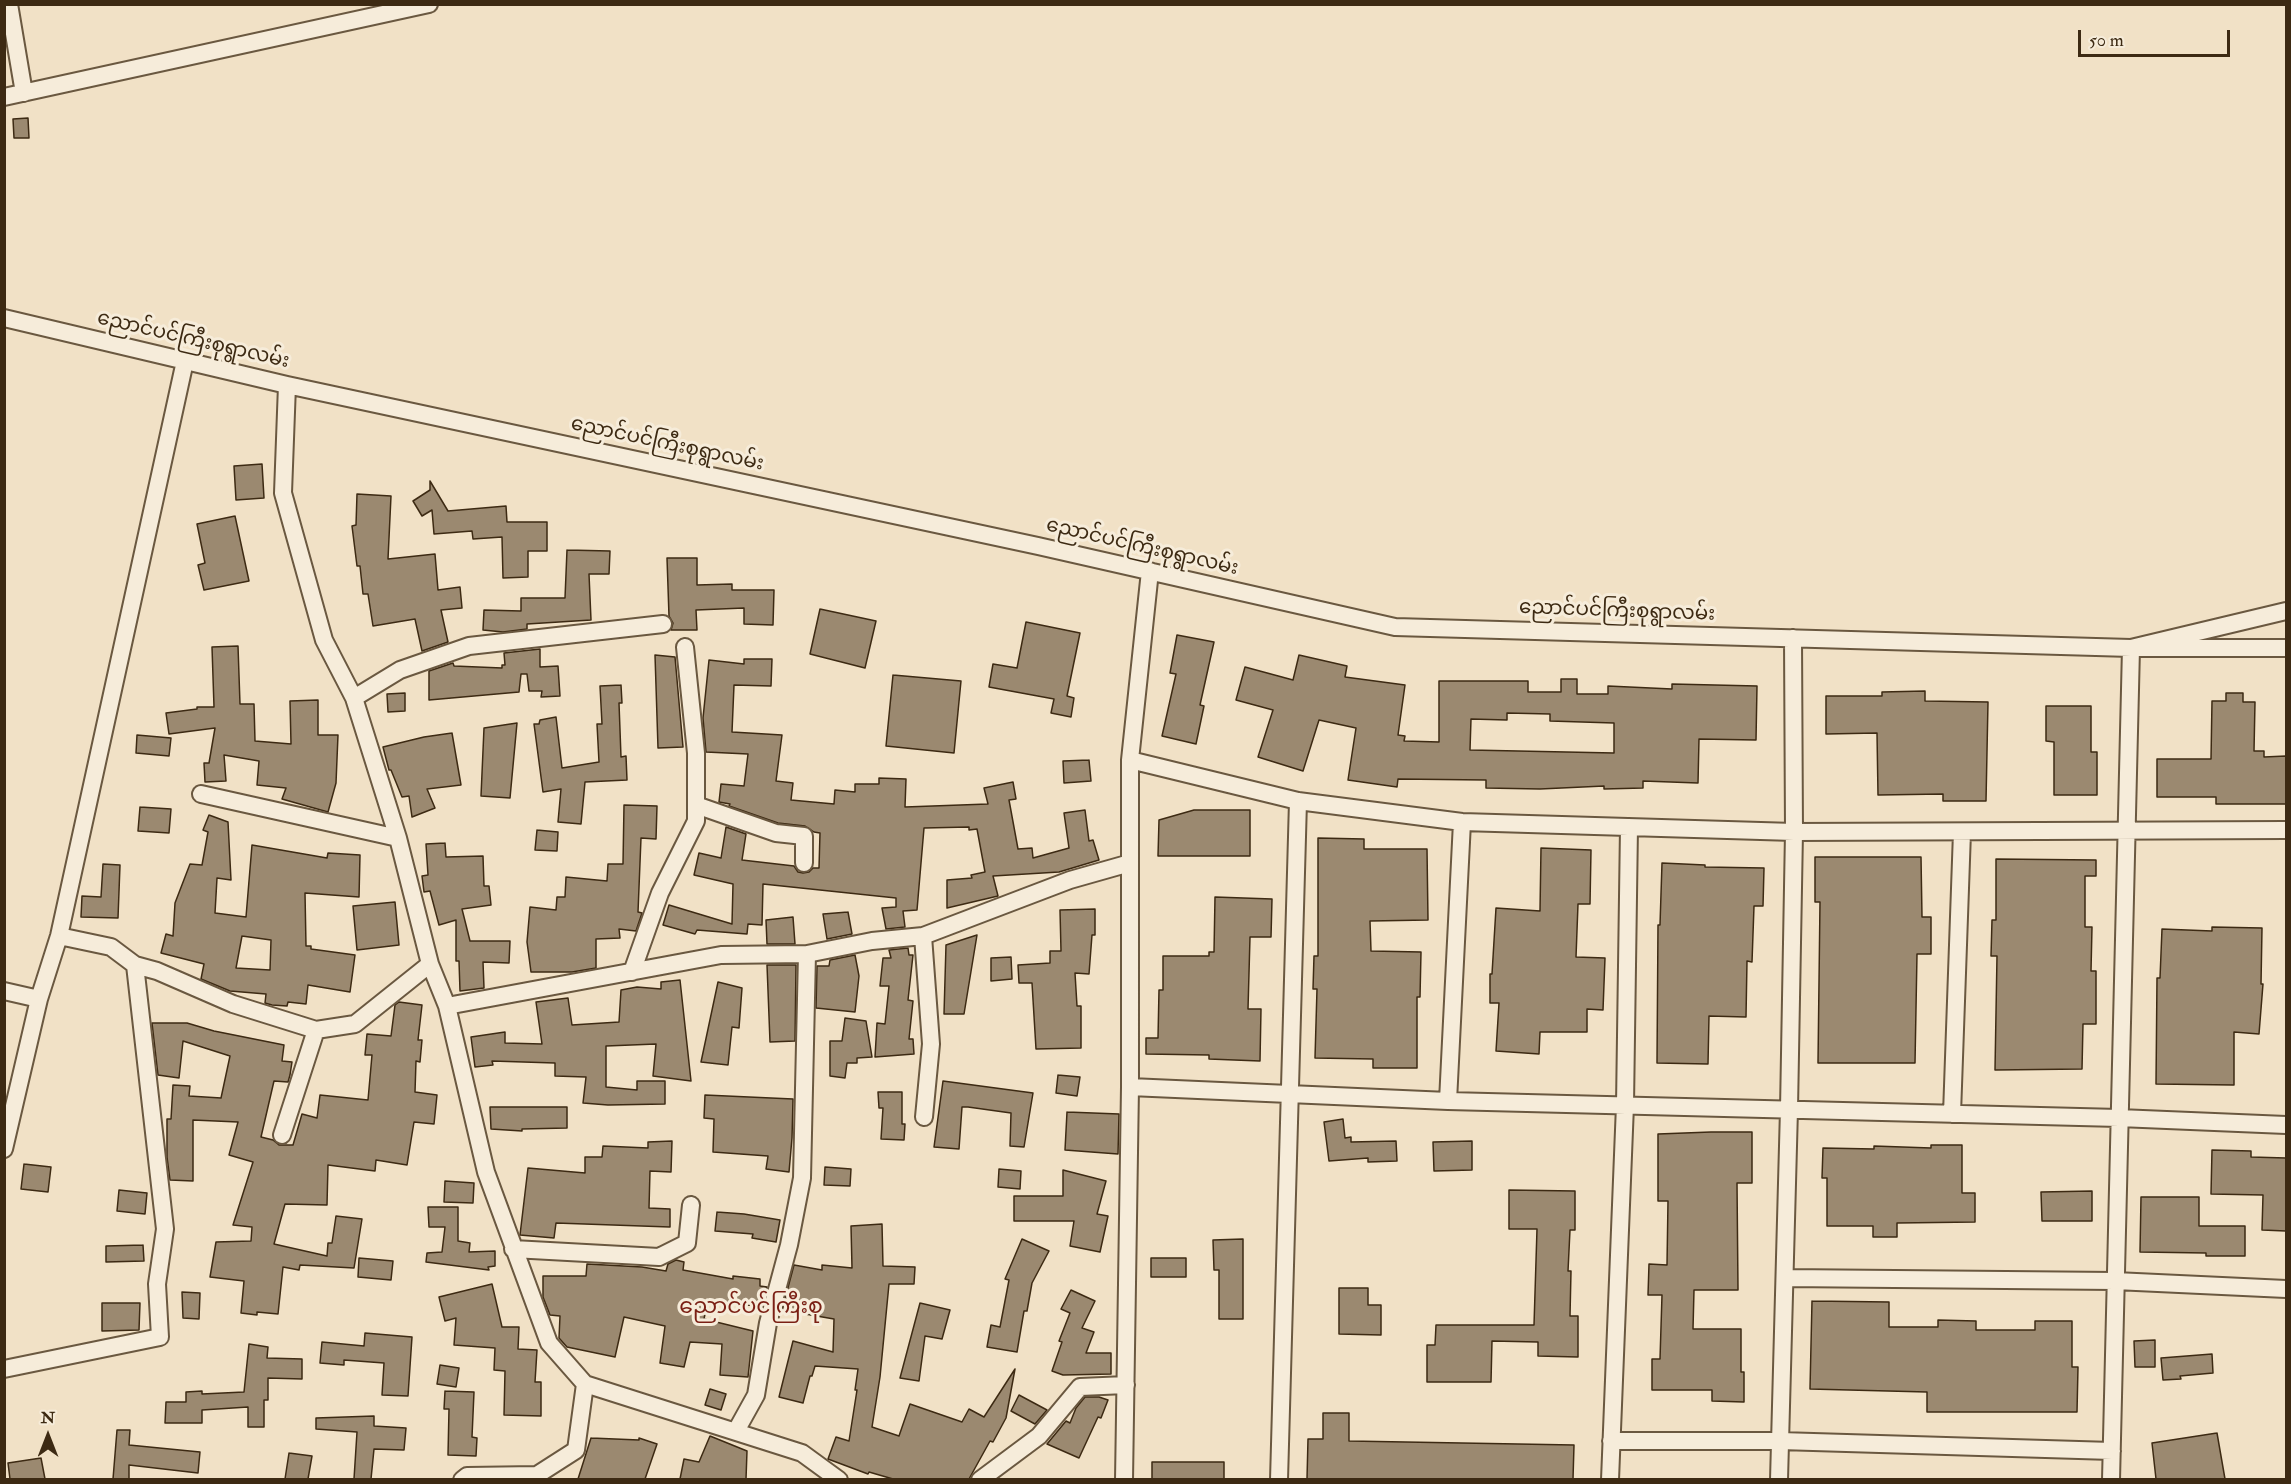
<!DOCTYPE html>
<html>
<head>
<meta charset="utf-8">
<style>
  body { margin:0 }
  #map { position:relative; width:2291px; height:1484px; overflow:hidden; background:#f1e1c6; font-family:"IM FELL Double Pica",serif }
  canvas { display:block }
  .frame { position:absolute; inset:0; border:6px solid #3d2a13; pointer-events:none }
  .north { position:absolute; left:18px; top:1406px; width:60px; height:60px; -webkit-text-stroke:4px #f6ecda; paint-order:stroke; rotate:0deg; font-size:16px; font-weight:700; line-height:24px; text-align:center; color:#3d2a13 }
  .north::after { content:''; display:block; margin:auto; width:21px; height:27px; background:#3d2a13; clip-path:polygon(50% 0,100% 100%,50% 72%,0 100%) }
  .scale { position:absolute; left:2078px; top:30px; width:152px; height:27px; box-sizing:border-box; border:3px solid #3d2a13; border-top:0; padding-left:8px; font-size:18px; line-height:21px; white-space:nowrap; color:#3d2a13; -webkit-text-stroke:4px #f6ecda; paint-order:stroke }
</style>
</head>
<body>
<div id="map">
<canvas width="2291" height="1484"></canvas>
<div class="frame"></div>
<div class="north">N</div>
<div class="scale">50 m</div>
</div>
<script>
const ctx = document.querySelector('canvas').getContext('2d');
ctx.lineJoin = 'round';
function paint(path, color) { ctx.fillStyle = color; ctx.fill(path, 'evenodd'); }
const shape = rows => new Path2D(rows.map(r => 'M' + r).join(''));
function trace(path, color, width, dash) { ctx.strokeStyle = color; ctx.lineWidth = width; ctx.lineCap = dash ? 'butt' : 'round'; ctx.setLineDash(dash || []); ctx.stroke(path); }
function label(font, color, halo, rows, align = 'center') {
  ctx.font = font + ' "IM FELL Double Pica","Noto Sans Myanmar",serif'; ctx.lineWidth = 6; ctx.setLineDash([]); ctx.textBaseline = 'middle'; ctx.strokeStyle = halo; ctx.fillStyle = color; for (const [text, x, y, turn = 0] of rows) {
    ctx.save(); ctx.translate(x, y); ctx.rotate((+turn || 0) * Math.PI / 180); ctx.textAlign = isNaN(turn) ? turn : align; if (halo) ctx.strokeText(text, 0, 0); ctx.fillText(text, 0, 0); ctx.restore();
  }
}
const building = shape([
  [28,118,29,138,14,138,13,119,28,118],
  [262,464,264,498,236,500,234,466,262,464],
  [430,481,448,511,506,506,507,522,547,522,547,551,528,551,528,577,503,578,502,537,473,539,472,531,434,534,432,510,422,516,413,501,430,490,430,481],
  [357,494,391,496,388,559,435,554,438,590,460,587,462,608,441,610,448,642,422,651,415,619,373,626,368,594,363,594,360,566,357,566,352,526,356,525,357,494],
  [235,516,249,581,204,590,198,565,205,563,197,524,235,516],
  [567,550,610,551,609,574,589,574,591,620,527,624,527,629,503,632,483,630,484,610,521,611,521,598,565,598,567,550],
  [667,558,697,558,697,585,732,584,732,590,774,590,773,625,744,624,744,608,696,610,697,630,671,630,673,623,669,616,667,558],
  [820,609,876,621,865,668,810,654,820,609],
  [1026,622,1080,633,1067,696,1074,698,1071,717,1051,713,1054,699,989,687,993,664,1017,668,1026,622],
  [1177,635,1214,642,1200,705,1204,706,1196,744,1162,736,1176,674,1170,673,1177,635],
  [238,646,240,704,254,704,255,741,291,744,290,701,318,700,318,735,338,735,336,783,328,812,282,799,286,788,257,785,259,761,224,755,226,781,205,782,204,763,209,763,215,728,169,734,166,713,197,709,197,707,214,707,212,647,238,646],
  [540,649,540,667,558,666,560,696,541,697,542,691,529,691,527,674,521,674,519,692,429,700,429,671,453,663,454,666,502,668,502,665,505,665,504,653,540,649],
  [655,655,675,657,683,747,658,748,655,655],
  [1299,655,1347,666,1345,677,1405,685,1398,735,1405,736,1404,741,1439,742,1439,681,1528,681,1528,692,1561,692,1561,679,1577,679,1577,694,1608,694,1608,686,1672,689,1672,684,1757,686,1756,740,1699,739,1698,783,1643,781,1643,788,1604,789,1604,786,1540,789,1486,788,1486,780,1398,779,1397,787,1348,780,1356,728,1319,720,1303,771,1258,757,1273,710,1236,700,1245,667,1293,680,1299,655],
  [1507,713,1550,714,1550,721,1614,723,1614,753,1470,750,1471,719,1507,720,1507,713],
  [744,659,772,659,771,686,734,685,732,732,782,735,776,781,793,783,791,800,834,804,835,790,855,792,855,784,879,784,879,778,906,779,905,807,988,804,984,788,1013,782,1016,799,1009,800,1018,849,1032,848,1033,858,1069,848,1064,813,1085,810,1089,841,1093,840,1099,860,1059,872,993,876,998,896,947,908,947,880,972,878,971,875,985,872,977,829,969,830,969,827,924,828,917,910,903,911,905,927,886,929,882,908,896,907,896,898,763,884,762,925,748,924,747,934,697,930,695,934,663,925,669,905,732,924,733,884,694,875,699,853,721,858,726,827,746,834,742,860,794,866,798,872,803,873,809,872,813,868,819,868,820,833,814,832,805,826,778,823,729,806,730,804,719,802,721,784,744,786,748,754,706,752,703,718,709,660,744,664,744,659],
  [893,675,961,681,954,753,886,746,893,675],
  [621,685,622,703,619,703,621,757,626,756,627,780,585,782,581,824,558,822,561,789,543,792,534,724,539,724,540,720,556,717,562,768,599,762,597,724,602,724,600,686,621,685],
  [1925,691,1925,701,1988,702,1986,801,1943,801,1943,794,1878,795,1877,733,1826,734,1826,696,1882,696,1882,692,1925,691],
  [405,693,405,711,388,712,387,694,405,693],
  [2226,693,2243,693,2243,702,2255,702,2254,751,2264,751,2264,757,2286,756,2286,804,2216,804,2216,797,2157,797,2157,759,2211,759,2212,701,2226,701,2226,693],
  [2046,706,2091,706,2091,752,2097,752,2097,795,2054,795,2054,742,2046,741,2046,706],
  [517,723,510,798,481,796,484,728,517,723],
  [452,733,461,785,427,789,435,808,412,817,409,796,402,797,391,770,389,770,383,747,424,737,452,733],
  [137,735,171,738,169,756,136,753,137,735],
  [1089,760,1091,781,1064,783,1063,761,1089,760],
  [624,805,657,806,656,839,641,838,638,912,642,913,636,931,619,929,620,938,596,939,596,968,572,972,531,972,527,942,530,907,556,910,557,897,565,897,566,877,607,881,608,864,623,864,624,805],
  [140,807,171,809,169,833,138,831,140,807],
  [1194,810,1250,810,1250,856,1158,856,1159,820,1194,810],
  [209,815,228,822,231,880,217,878,215,913,246,917,252,845,327,858,328,853,360,855,359,897,305,893,306,946,311,946,311,949,355,955,350,992,308,985,306,1004,288,1002,287,1006,272,1005,265,1003,266,994,230,991,201,979,204,964,161,953,166,934,173,936,175,903,190,864,202,865,208,832,203,830,209,815],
  [242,936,271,940,270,970,236,968,242,936],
  [537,830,558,832,557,851,535,850,537,830],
  [1318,838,1364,839,1364,849,1427,849,1428,920,1370,921,1371,951,1421,952,1420,997,1417,997,1417,1068,1373,1068,1373,1059,1315,1058,1317,989,1313,989,1314,956,1318,956,1318,838],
  [445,843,446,857,483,856,484,886,489,886,491,905,462,909,470,941,510,941,509,963,483,962,484,988,460,991,459,961,456,961,456,920,439,925,430,891,424,892,422,876,428,875,426,844,445,843],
  [1541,848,1591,850,1590,904,1578,904,1576,957,1605,958,1603,1010,1587,1009,1587,1032,1540,1032,1539,1054,1496,1051,1499,1003,1490,1003,1490,974,1492,974,1496,908,1540,911,1541,848],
  [1815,857,1921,857,1922,917,1931,917,1931,954,1917,954,1915,1063,1818,1063,1820,902,1815,902,1815,857],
  [1996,859,2096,860,2096,876,2085,876,2085,927,2092,927,2091,971,2096,971,2096,1024,2083,1024,2082,1069,1995,1070,1997,956,1991,956,1992,920,1996,920,1996,859],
  [1662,863,1705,865,1705,867,1764,868,1763,906,1754,906,1752,962,1747,961,1746,1017,1709,1016,1708,1064,1657,1063,1658,925,1660,925,1662,863],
  [103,864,120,865,118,918,81,917,82,896,101,897,103,864],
  [1215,897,1272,899,1271,937,1250,937,1248,1009,1261,1009,1260,1061,1209,1059,1209,1055,1146,1054,1146,1038,1158,1038,1159,990,1163,990,1163,956,1209,956,1209,952,1214,952,1215,897],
  [395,902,399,945,357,950,353,906,395,902],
  [1095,909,1095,935,1092,935,1089,974,1075,973,1077,1006,1081,1006,1081,1048,1036,1049,1032,983,1019,983,1018,965,1050,963,1050,951,1061,951,1060,910,1095,909],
  [848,912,852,934,827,939,823,914,848,912],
  [793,917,795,944,767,944,766,920,793,917],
  [2212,927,2262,928,2261,984,2263,984,2259,1034,2234,1032,2234,1085,2156,1084,2157,978,2160,978,2162,929,2212,931,2212,927],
  [977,935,964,1014,944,1014,946,945,977,935],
  [908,948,909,955,913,955,908,1000,913,1001,909,1039,913,1039,914,1054,875,1057,877,1023,885,1024,889,986,880,986,883,958,891,958,889,950,908,948],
  [855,955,859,976,855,1012,816,1008,817,966,829,966,830,960,855,955],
  [1011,957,1012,979,991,981,991,958,1011,957],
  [767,965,796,965,795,1041,770,1042,767,965],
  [680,980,691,1081,653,1076,656,1044,606,1046,606,1087,637,1090,637,1081,665,1081,665,1104,608,1105,583,1103,586,1077,555,1076,555,1063,492,1061,493,1065,475,1067,471,1037,505,1032,505,1043,542,1044,536,1002,568,998,572,1025,619,1022,621,990,637,987,661,989,661,982,680,980],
  [718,982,742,988,739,1028,732,1027,728,1065,701,1062,718,982],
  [399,1002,422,1005,418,1040,422,1040,420,1062,416,1061,415,1092,437,1095,434,1124,414,1122,407,1165,376,1160,375,1171,328,1165,327,1205,285,1204,274,1244,327,1256,328,1243,332,1243,336,1216,362,1219,354,1268,300,1265,299,1270,283,1267,278,1314,257,1312,257,1315,241,1313,244,1281,210,1277,216,1242,251,1241,252,1227,233,1225,253,1162,229,1155,238,1122,193,1120,193,1181,170,1180,167,1157,167,1119,171,1119,173,1085,190,1086,189,1096,221,1098,230,1056,183,1041,179,1078,158,1075,152,1023,187,1023,214,1031,284,1045,282,1061,292,1062,290,1075,288,1082,274,1081,261,1137,273,1140,279,1145,293,1145,302,1114,317,1118,320,1095,368,1100,372,1055,365,1055,367,1034,391,1036,395,1005,399,1002],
  [845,1018,866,1021,872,1057,857,1058,857,1063,847,1063,845,1078,830,1076,830,1041,842,1041,845,1018],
  [1058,1075,1080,1077,1077,1096,1056,1093,1058,1075],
  [943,1081,1033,1093,1024,1147,1010,1146,1011,1113,968,1107,962,1107,959,1149,934,1147,943,1081],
  [878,1092,902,1092,902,1124,905,1124,904,1140,881,1139,883,1108,879,1108,878,1092],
  [705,1095,793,1099,792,1138,789,1172,766,1169,768,1156,713,1152,714,1119,704,1118,705,1095],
  [490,1107,567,1107,567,1128,522,1129,522,1131,491,1129,490,1107],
  [1067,1112,1119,1114,1118,1154,1065,1150,1067,1112],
  [1343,1119,1345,1138,1351,1137,1351,1142,1396,1141,1397,1161,1368,1162,1368,1158,1329,1161,1324,1122,1343,1119],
  [1711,1132,1752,1132,1752,1183,1737,1183,1738,1290,1694,1290,1693,1329,1741,1329,1741,1372,1744,1372,1744,1402,1712,1401,1712,1390,1652,1390,1652,1359,1660,1359,1662,1295,1648,1295,1649,1264,1667,1265,1668,1201,1658,1201,1658,1134,1711,1132],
  [672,1141,671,1172,650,1171,649,1208,670,1209,670,1227,556,1223,554,1238,520,1235,528,1168,585,1173,585,1157,602,1157,603,1146,648,1148,648,1142,672,1141],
  [1472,1141,1472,1170,1434,1171,1433,1142,1472,1141],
  [1931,1145,1962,1145,1962,1193,1975,1193,1975,1222,1897,1223,1897,1237,1873,1237,1873,1226,1827,1226,1827,1178,1822,1178,1823,1148,1874,1149,1874,1146,1931,1148,1931,1145],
  [2212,1150,2251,1151,2251,1157,2286,1158,2286,1231,2262,1230,2263,1195,2211,1194,2212,1150],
  [24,1164,51,1167,48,1192,21,1189,24,1164],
  [825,1167,851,1169,850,1186,824,1185,825,1167],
  [999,1169,1021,1171,1020,1189,998,1187,999,1169],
  [1063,1170,1106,1181,1097,1214,1108,1216,1100,1252,1070,1246,1074,1221,1014,1221,1014,1196,1063,1196,1063,1170],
  [445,1181,474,1183,473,1203,444,1202,445,1181],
  [119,1190,147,1193,145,1214,117,1211,119,1190],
  [1509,1190,1575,1191,1575,1230,1570,1230,1568,1271,1571,1271,1570,1316,1578,1316,1578,1357,1538,1356,1538,1342,1492,1341,1491,1382,1427,1382,1427,1345,1435,1345,1436,1325,1534,1325,1537,1229,1509,1229,1509,1190],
  [2092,1191,2092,1221,2042,1221,2041,1192,2092,1191],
  [2141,1197,2199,1197,2199,1226,2245,1226,2245,1256,2206,1256,2206,1253,2140,1252,2141,1197],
  [428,1207,458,1207,458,1241,470,1243,469,1252,495,1251,495,1266,488,1267,489,1270,426,1262,427,1253,442,1252,445,1227,429,1227,428,1207],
  [717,1212,744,1214,780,1220,776,1242,752,1238,753,1234,715,1231,717,1212],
  [882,1224,883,1266,915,1267,914,1284,889,1284,880,1377,872,1427,899,1436,910,1404,962,1422,969,1409,984,1417,1015,1369,1006,1418,993,1442,990,1441,969,1479,893,1479,869,1472,868,1474,828,1459,836,1437,849,1441,857,1390,855,1390,858,1369,815,1366,812,1376,810,1376,803,1403,779,1397,793,1341,833,1352,834,1319,782,1310,794,1265,822,1270,822,1265,852,1268,851,1226,882,1224],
  [1022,1239,1049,1251,1032,1283,1027,1311,1024,1311,1017,1352,987,1347,991,1325,1000,1327,1009,1280,1005,1279,1022,1239],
  [1243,1239,1243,1319,1219,1319,1219,1270,1214,1270,1213,1240,1243,1239],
  [143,1245,144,1261,106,1262,106,1246,143,1245],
  [359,1258,393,1261,391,1280,358,1277,359,1258],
  [1151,1258,1186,1258,1186,1277,1151,1277,1151,1258],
  [676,1260,684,1262,683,1270,733,1279,733,1276,760,1279,760,1286,767,1287,761,1307,708,1299,704,1319,753,1331,748,1377,720,1375,722,1344,690,1342,684,1367,660,1363,665,1326,624,1317,615,1357,567,1347,559,1338,560,1316,550,1315,543,1297,543,1276,586,1276,587,1264,642,1267,666,1271,668,1264,676,1260],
  [492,1284,502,1327,519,1327,518,1349,537,1350,535,1382,541,1382,541,1416,504,1415,505,1371,494,1370,495,1348,454,1345,456,1318,445,1321,439,1297,492,1284],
  [1339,1288,1368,1288,1368,1305,1381,1305,1381,1335,1339,1334,1339,1288],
  [1071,1290,1095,1301,1082,1328,1094,1332,1086,1353,1111,1353,1111,1374,1063,1375,1052,1371,1062,1342,1059,1341,1070,1313,1061,1309,1071,1290],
  [182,1292,200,1293,199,1319,183,1318,182,1292],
  [1812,1301,1889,1302,1889,1327,1938,1327,1938,1320,1976,1321,1976,1330,2035,1330,2035,1321,2072,1321,2072,1367,2078,1367,2077,1412,1927,1412,1927,1392,1810,1389,1812,1301],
  [102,1303,140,1303,139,1330,102,1331,102,1303],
  [920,1303,950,1310,942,1339,925,1336,919,1381,900,1378,920,1303],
  [365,1333,412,1337,408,1396,382,1395,384,1363,344,1360,344,1365,320,1363,322,1342,364,1346,365,1333],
  [2155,1340,2155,1367,2135,1367,2134,1341,2155,1340],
  [249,1344,268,1347,267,1358,302,1359,302,1379,268,1378,268,1400,264,1400,264,1427,248,1427,248,1407,202,1410,202,1423,165,1423,166,1402,186,1402,186,1392,202,1391,202,1394,244,1392,249,1344],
  [2212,1354,2213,1373,2180,1376,2181,1379,2163,1380,2161,1358,2212,1354],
  [440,1365,459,1368,456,1387,437,1384,440,1365],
  [710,1389,726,1394,721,1410,705,1405,710,1389],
  [445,1391,474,1392,472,1437,477,1438,476,1456,448,1455,449,1409,444,1409,445,1391],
  [1019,1395,1047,1410,1035,1424,1011,1411,1019,1395],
  [1085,1397,1099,1397,1108,1400,1101,1418,1098,1417,1079,1458,1047,1444,1066,1421,1070,1423,1076,1408,1085,1397],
  [1323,1413,1349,1413,1349,1441,1574,1445,1573,1479,1307,1479,1308,1439,1323,1439,1323,1413],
  [374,1416,374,1426,406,1428,404,1450,374,1449,371,1479,354,1479,357,1432,316,1429,316,1418,374,1416],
  [117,1430,130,1430,129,1445,200,1452,198,1473,129,1465,129,1479,113,1479,117,1430],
  [2217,1433,2225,1479,2156,1479,2152,1443,2217,1433],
  [710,1436,747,1451,746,1479,680,1479,684,1459,699,1462,710,1436],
  [591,1438,639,1440,639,1438,657,1444,645,1479,578,1479,591,1438],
  [289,1453,312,1456,308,1479,285,1479,289,1453],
  [41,1458,45,1479,10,1479,8,1463,41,1458],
  [1152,1462,1224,1462,1224,1479,1152,1479,1152,1462]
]);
const minor = shape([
  [9,4,24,93],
  [4,97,429,4],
  [4,318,287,385,1038,546,1395,627,2131,648,2286,611],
  [287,385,283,493,324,640,354,698,398,838,430,964,447,1006,486,1172,549,1343,585,1384,802,1453,839,1480],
  [354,698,400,670,469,646,663,624],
  [1130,760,1298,801,1462,822,1794,832,2286,830],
  [201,794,398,838],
  [696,805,776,833,804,836,804,863],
  [59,936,111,947,135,965,157,971,233,1004,316,1030,355,1024,430,964],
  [923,936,931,1044,924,1117],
  [632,972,660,893,696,821,696,753,685,647],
  [4,991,39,999],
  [447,1006,721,955,807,954,872,941,923,936,1070,880,1130,863],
  [1130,1087,1448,1101,2119,1118,2286,1125],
  [1448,1101,1462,822],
  [1952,1114,1962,832],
  [282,1135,316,1030],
  [4,1149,39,999,59,936,185,361],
  [513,1249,659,1257,687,1243,691,1205],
  [1785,1278,2115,1281,2286,1289],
  [4,1369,160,1337,157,1284,165,1229,135,965],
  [736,1431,756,1395,768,1323,789,1245,802,1178,807,954],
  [1611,1441,1780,1441,2112,1451],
  [462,1480,467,1476,537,1475,576,1450,585,1384],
  [980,1480,1039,1436,1080,1387,1126,1385],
  [1124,1480,1130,1087,1130,760,1150,571],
  [1279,1480,1298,801],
  [1610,1480,1625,1105,1629,827],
  [1779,1480,1789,1109,1794,832,1793,638],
  [2111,1480,2131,648,2286,648]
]);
const streetNames = [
  ["ညောင်ပင်ကြီးစုရွာလမ်း",193,341,13],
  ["ညောင်ပင်ကြီးစုရွာလမ်း",667,445,12],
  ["ညောင်ပင်ကြီးစုရွာလမ်း",1142,548,13],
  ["ညောင်ပင်ကြီးစုရွာလမ်း",1617,612,2]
];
const quarterNames = [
  ["ညောင်ပင်ကြီးစု",751,1308]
];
paint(building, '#9b8970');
trace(building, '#3d2a13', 1.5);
trace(minor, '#6a5840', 20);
trace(minor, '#f6ecda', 16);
label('20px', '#3d2a13', '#f6ecda', streetNames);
label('22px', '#7a1f14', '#f6ecda', quarterNames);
</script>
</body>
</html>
